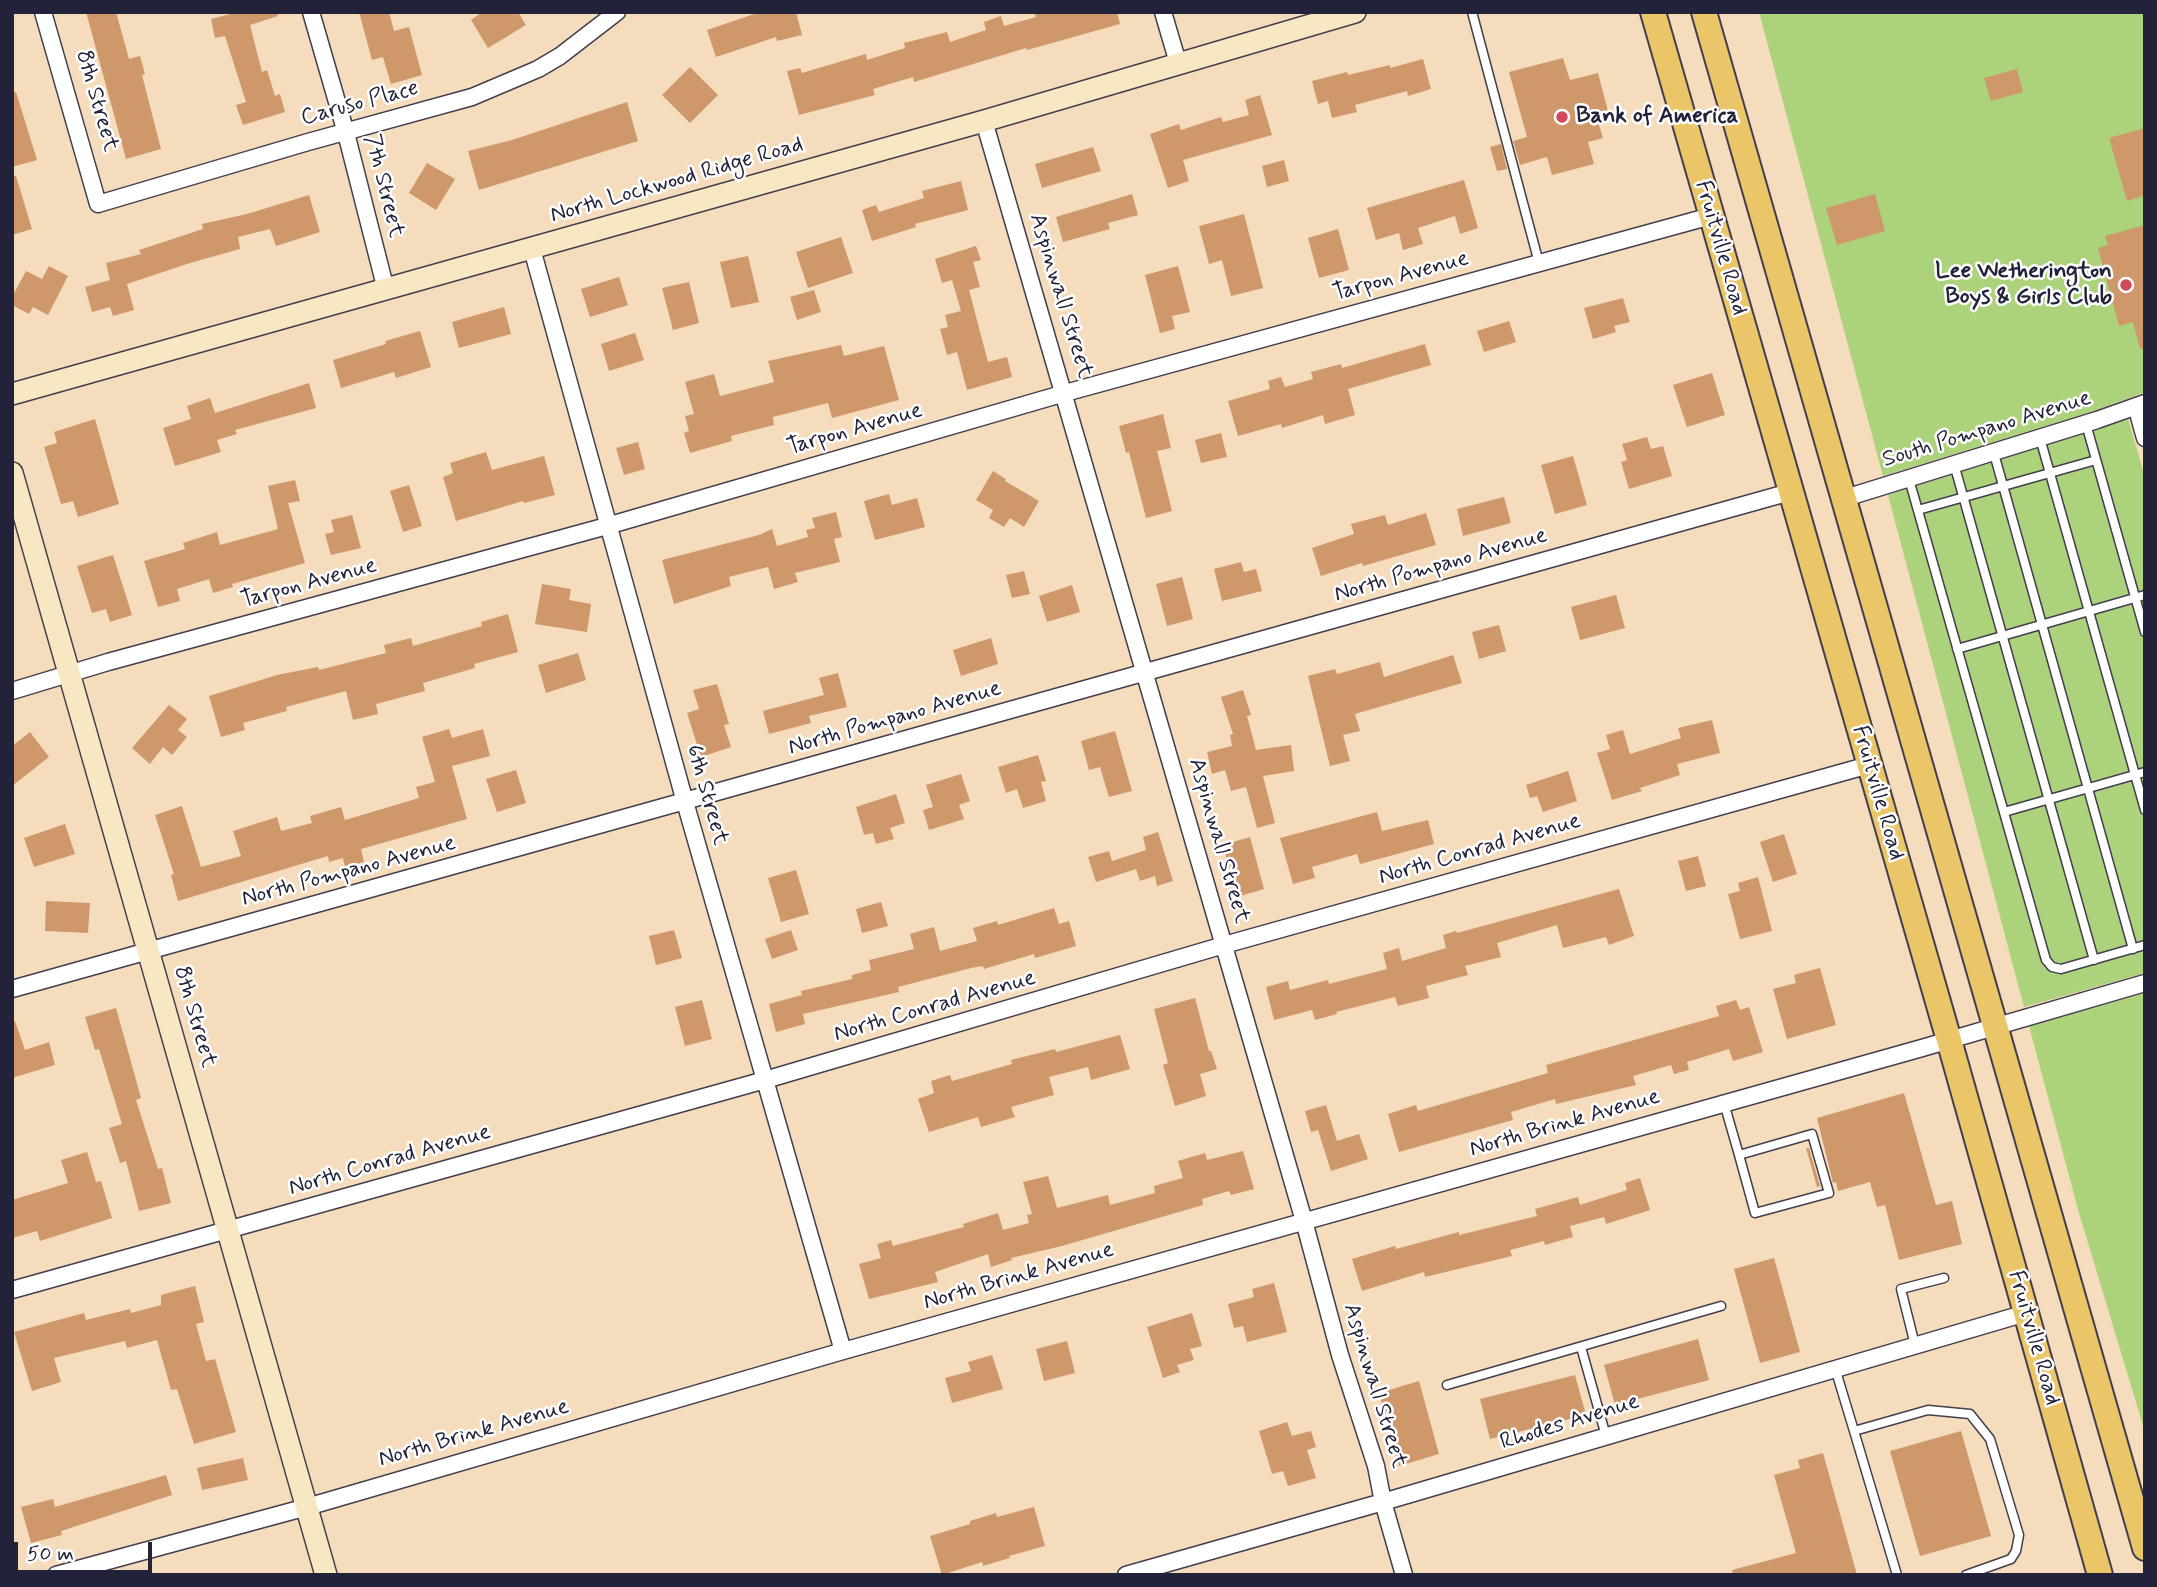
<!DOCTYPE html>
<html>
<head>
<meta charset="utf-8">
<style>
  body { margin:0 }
  #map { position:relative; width:2157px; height:1587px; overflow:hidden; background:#f4dcbd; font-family:Mynerve,sans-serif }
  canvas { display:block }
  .frame { position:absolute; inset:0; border:14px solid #22223b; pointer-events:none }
  .scale { position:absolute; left:14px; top:1542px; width:138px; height:32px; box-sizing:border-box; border:4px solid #22223b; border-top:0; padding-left:9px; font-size:21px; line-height:24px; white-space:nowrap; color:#22223b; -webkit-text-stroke:5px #fff; paint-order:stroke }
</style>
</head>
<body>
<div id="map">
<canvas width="2157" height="1587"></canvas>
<div class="frame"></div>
<div class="scale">50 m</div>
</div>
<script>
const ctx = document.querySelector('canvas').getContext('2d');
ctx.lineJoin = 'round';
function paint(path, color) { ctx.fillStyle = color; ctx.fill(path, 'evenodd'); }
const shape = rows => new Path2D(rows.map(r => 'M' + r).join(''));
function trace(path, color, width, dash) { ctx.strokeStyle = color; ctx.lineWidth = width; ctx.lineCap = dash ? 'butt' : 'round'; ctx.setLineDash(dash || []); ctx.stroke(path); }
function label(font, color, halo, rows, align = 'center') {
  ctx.font = font + ' Mynerve,sans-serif'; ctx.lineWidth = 5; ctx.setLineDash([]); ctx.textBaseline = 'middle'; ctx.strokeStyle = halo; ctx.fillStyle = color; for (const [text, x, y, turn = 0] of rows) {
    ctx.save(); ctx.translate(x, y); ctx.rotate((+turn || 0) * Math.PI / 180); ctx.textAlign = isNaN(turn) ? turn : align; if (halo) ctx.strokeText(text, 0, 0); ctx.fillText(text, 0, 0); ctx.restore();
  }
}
const green = shape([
  [1759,12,2145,12,2145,392,2094,411,1883,476],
  [2128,419,2145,477,2145,973,2024,1007,1888,495],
  [2145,993,2145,1432,2079,1213,2029,1026]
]);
const building = shape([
  [86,12,116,12,129,59,140,56,145,74,142,75,161,149,126,159],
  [238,12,277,12,278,16,250,25,262,72,267,70,275,96,280,94,285,112,243,125,236,105,246,102,225,36,215,38,211,19],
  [359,12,389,12,394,31,409,27,422,75,391,84,383,57,372,60],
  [482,12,518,12,526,25,488,48,471,20],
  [760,12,796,12,802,35,777,41,776,37,716,57,707,30],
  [1034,12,1117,12,1120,24,1027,50,1026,48,914,82,913,77,873,89,875,95,799,115,787,71,800,68,802,73,866,54,867,60,905,48,904,43,947,32,950,42,986,30,984,22,1001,16,1004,26,1036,17],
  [1563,58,1570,80,1598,73,1609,115,1597,118,1603,138,1588,142,1594,164,1552,175,1547,157,1520,165,1513,141,1527,137,1509,72],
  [1423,59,1431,89,1408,96,1407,91,1355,105,1357,112,1332,118,1328,101,1318,104,1312,81,1347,72,1348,75,1390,65,1390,68],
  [690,67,718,95,690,123,662,95],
  [2017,69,2023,92,1991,101,1984,78],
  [16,92,37,160,12,167,12,93],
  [1260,95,1272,135,1183,160,1189,181,1168,188,1150,134,1179,124,1181,130,1221,117,1223,122,1249,115,1245,100],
  [627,102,638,141,479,190,468,151,512,140],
  [2145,128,2145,195,2127,201,2109,138],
  [1501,144,1507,169,1497,171,1490,147],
  [1093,147,1101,171,1042,188,1035,164],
  [1284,160,1289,181,1267,187,1262,166],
  [427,163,455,179,436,210,409,193],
  [12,176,16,176,32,229,12,235],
  [1464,180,1478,228,1460,234,1455,216,1418,228,1423,244,1403,250,1399,233,1376,240,1367,208],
  [961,181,968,210,915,224,916,227,872,241,862,210,876,205,879,212,924,198,922,191],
  [1132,194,1138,215,1108,223,1110,229,1063,242,1056,217],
  [1875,194,1885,231,1837,245,1826,208],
  [309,195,320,232,276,246,270,229,238,237,240,249,190,263,127,284,134,310,113,316,110,307,92,312,85,287,110,280,106,263,141,254,139,250,203,229,202,224,247,214],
  [1244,214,1263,288,1231,296,1222,260,1209,264,1199,226],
  [2145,225,2145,349,2140,349,2133,322,2119,326,2098,248,2108,245,2105,236],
  [1338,229,1349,270,1319,278,1308,238],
  [841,237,853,273,808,288,796,252],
  [976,246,981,260,973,262,980,287,969,290,988,362,1007,357,1012,377,967,390,957,352,947,355,940,329,948,327,945,315,961,311,952,280,942,283,935,259],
  [748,256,759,302,731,308,720,262],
  [49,266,68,276,48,315,33,307,29,314,12,305,12,297,26,271,42,279],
  [1178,266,1190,312,1172,316,1175,329,1160,333,1145,275],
  [619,277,628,305,590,317,581,289],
  [689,282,699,323,673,330,662,288],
  [814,290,821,312,797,320,790,297],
  [1623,298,1630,322,1614,326,1616,332,1593,339,1584,308],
  [504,307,511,334,459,348,452,322],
  [1509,321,1516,342,1484,352,1477,331],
  [420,331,431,367,396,378,394,372,341,388,333,360,386,344,385,341],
  [635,333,644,360,609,371,601,344],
  [1425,344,1431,365,1348,389,1355,415,1325,424,1323,415,1282,428,1281,424,1238,436,1228,401,1270,389,1268,381,1281,377,1285,387,1313,379,1311,372,1341,364,1342,368],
  [841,345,844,356,884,346,899,400,832,418,828,403,773,417,774,425,731,436,732,441,690,453,684,433,689,431,685,416,694,414,685,382,714,374,720,396,774,382,768,361],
  [1712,373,1725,415,1687,427,1673,385],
  [309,383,316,408,235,430,237,434,217,440,221,452,175,466,163,428,191,419,187,406,210,398,215,413],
  [1163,414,1171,448,1157,451,1172,511,1146,518,1129,452,1126,453,1119,426],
  [95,419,119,504,78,517,73,501,61,504,44,447,57,443,54,432],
  [1221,433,1227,457,1201,463,1195,440],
  [1647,437,1651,449,1663,446,1672,476,1629,489,1621,462,1627,460,1622,444],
  [638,442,645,469,624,475,616,448],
  [486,452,492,470,544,456,555,495,524,503,523,501,456,521,443,477,453,473,450,463],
  [1573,456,1587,505,1555,514,1541,465],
  [993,471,1006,479,1005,481,1039,501,1024,527,1010,518,1004,527,989,518,993,510,976,500],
  [295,480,300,501,288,503,305,563,232,584,233,587,213,593,209,579,177,589,180,601,158,607,144,561,185,549,183,543,217,532,220,545,278,529,268,486],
  [409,485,422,526,403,532,390,491],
  [889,494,892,505,917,498,925,527,875,540,864,501],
  [1504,497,1511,523,1463,536,1457,509],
  [836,512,842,537,834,539,840,562,795,573,798,582,774,589,768,567,729,577,731,586,674,604,662,560,759,535,772,529,777,546,808,537,806,530,815,528,812,518],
  [1426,513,1436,545,1363,566,1362,563,1321,576,1312,548,1354,534,1351,524,1385,515,1388,525],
  [352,515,361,548,331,555,325,534,334,532,331,520],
  [113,555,132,615,110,622,106,609,92,613,77,566],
  [1241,562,1244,572,1256,569,1262,591,1222,601,1214,569],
  [1024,571,1030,594,1012,598,1006,575],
  [1182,577,1193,619,1167,626,1156,584],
  [542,584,571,589,569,600,591,604,587,632,535,624],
  [1072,585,1080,612,1047,622,1039,596],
  [1616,595,1625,628,1580,640,1571,607],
  [508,614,518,652,474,664,475,668,423,683,425,691,376,704,378,714,353,720,346,691,286,707,287,711,243,723,245,730,221,737,209,696,277,675,318,667,319,670,386,653,384,645,411,638,413,646,482,626,481,622],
  [1499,625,1506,651,1479,659,1472,632],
  [991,638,998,664,961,676,953,650],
  [578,653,586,680,546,693,538,665],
  [1453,655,1462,683,1355,714,1360,731,1343,735,1350,761,1330,766,1308,676,1335,669,1337,674,1380,662,1384,677],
  [838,673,847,707,809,716,811,723,769,734,763,711,824,695,819,678],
  [717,684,729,724,724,725,731,747,701,757,687,713,699,709,693,690],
  [1243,690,1251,715,1247,716,1256,750,1291,745,1294,771,1263,776,1275,823,1257,828,1246,787,1231,791,1225,770,1212,774,1207,752,1232,746,1230,735,1233,734,1221,697],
  [169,705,187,719,178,730,187,737,172,755,163,747,150,764,132,748],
  [1712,720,1720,753,1677,764,1680,775,1640,788,1642,791,1612,800,1597,753,1610,749,1606,735,1623,730,1630,754,1681,738,1678,728],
  [449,729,452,738,483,729,490,756,452,766,467,819,361,849,364,862,345,868,343,858,329,862,328,856,178,901,171,875,174,874,155,815,182,806,201,867,241,856,233,831,277,817,281,831,312,823,310,816,341,807,345,820,419,798,416,787,435,782,422,737],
  [1115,731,1132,791,1109,797,1100,767,1089,770,1081,741],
  [30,732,49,757,12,786,12,746],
  [1038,755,1046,781,1041,782,1046,801,1023,808,1017,789,1006,793,998,767],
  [516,770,526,803,497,812,486,779],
  [1568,771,1577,801,1543,812,1537,796,1530,798,1526,785],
  [961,774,970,801,959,805,964,819,929,830,923,810,933,807,926,785],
  [896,794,905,823,890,828,894,839,876,844,873,833,864,835,856,807],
  [1377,812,1382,831,1428,820,1434,844,1360,864,1357,854,1312,867,1315,878,1293,884,1280,838],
  [65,824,75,854,34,867,24,838],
  [1158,832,1173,881,1157,886,1155,876,1140,881,1136,869,1096,882,1088,857,1109,851,1112,861,1146,850,1143,837],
  [1784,834,1797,874,1773,882,1760,842],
  [1250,837,1264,889,1237,897,1223,845],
  [1698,856,1706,886,1686,891,1678,861],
  [796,870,809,914,781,922,768,878],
  [1758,877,1772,931,1740,939,1728,894,1740,891,1738,883],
  [1619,889,1634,936,1609,945,1606,937,1563,948,1557,925,1497,943,1501,957,1465,966,1468,975,1426,986,1429,998,1398,1006,1395,997,1336,1012,1337,1014,1315,1020,1312,1010,1274,1020,1266,987,1288,981,1290,990,1328,980,1329,984,1387,969,1383,953,1399,948,1402,961,1446,948,1443,935,1456,931,1457,933],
  [46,901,90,903,88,933,45,931],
  [881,902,888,926,862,933,856,909],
  [1054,908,1059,924,1069,921,1076,946,1035,958,1034,954,984,969,983,966,971,968,898,987,899,992,803,1014,805,1024,776,1032,769,1004,802,995,801,991,852,979,852,975,871,970,869,960,914,949,910,934,934,927,940,951,977,941,973,928,997,921,998,925],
  [674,930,682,958,656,965,649,936],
  [791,930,798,950,772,959,765,939],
  [1820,968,1836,1025,1787,1039,1773,989,1796,983,1794,975],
  [1195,998,1209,1051,1211,1051,1217,1069,1200,1074,1206,1096,1175,1106,1163,1065,1168,1063,1154,1009],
  [702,1000,712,1039,685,1046,675,1007],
  [1736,1000,1740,1010,1749,1007,1763,1052,1733,1061,1729,1049,1687,1062,1689,1070,1674,1074,1671,1065,1633,1076,1636,1085,1556,1104,1555,1099,1511,1112,1513,1120,1399,1152,1388,1114,1416,1105,1418,1111,1548,1073,1546,1065,1719,1016,1716,1006],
  [116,1008,141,1098,136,1100,158,1169,162,1168,171,1203,139,1211,126,1161,120,1163,109,1128,122,1124,99,1049,95,1050,85,1017],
  [15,1021,25,1050,49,1042,55,1065,12,1078,12,1022],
  [1120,1035,1130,1069,1091,1080,1088,1067,1049,1077,1054,1095,1011,1107,1015,1117,981,1127,978,1117,929,1132,918,1099,934,1093,931,1081,950,1075,952,1081,1012,1064,1011,1060,1055,1049,1056,1052],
  [1904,1093,1936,1205,1952,1201,1962,1244,1899,1260,1885,1205,1877,1207,1870,1182,1838,1191,1836,1182,1833,1183,1817,1118],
  [1326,1105,1337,1141,1359,1134,1368,1159,1331,1171,1318,1130,1311,1132,1305,1111],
  [1806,1148,1809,1148,1820,1186,1817,1187],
  [1243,1151,1254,1189,1231,1195,1229,1191,1202,1199,1203,1205,1062,1246,1011,1258,1012,1260,991,1267,988,1254,935,1272,938,1282,869,1299,859,1264,881,1258,877,1244,891,1240,893,1246,964,1227,963,1224,998,1213,1003,1230,1029,1223,1027,1215,1032,1214,1023,1182,1048,1176,1057,1208,1108,1195,1110,1205,1155,1193,1154,1186,1183,1178,1178,1161,1205,1153,1207,1160],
  [87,1152,96,1182,101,1181,112,1218,40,1241,37,1231,12,1238,12,1200,68,1183,61,1160],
  [1640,1178,1650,1210,1606,1224,1604,1217,1570,1226,1573,1237,1545,1245,1544,1241,1510,1250,1512,1256,1425,1277,1424,1272,1362,1291,1352,1259,1395,1246,1396,1249,1459,1232,1459,1235,1537,1216,1535,1209,1578,1197,1580,1205,1627,1190,1625,1183],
  [1774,1258,1800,1352,1760,1363,1734,1269],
  [1274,1283,1287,1332,1247,1342,1243,1326,1234,1328,1228,1304,1254,1297,1252,1289],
  [195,1286,204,1322,196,1324,206,1361,215,1359,236,1432,194,1444,177,1389,171,1390,157,1340,127,1348,125,1341,54,1358,61,1382,32,1391,14,1332,84,1313,86,1320,130,1309,131,1313,161,1305,161,1295],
  [1192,1313,1202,1346,1190,1349,1194,1360,1177,1365,1180,1372,1163,1378,1147,1327],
  [1698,1339,1709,1380,1615,1405,1604,1365],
  [1067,1341,1075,1373,1044,1381,1036,1349],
  [992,1355,1003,1389,952,1403,945,1378,971,1371,968,1362],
  [1575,1375,1586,1415,1490,1439,1480,1399],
  [1419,1381,1439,1454,1399,1466,1379,1393],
  [1287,1422,1292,1436,1311,1431,1316,1447,1307,1450,1316,1478,1288,1486,1283,1471,1272,1474,1259,1431],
  [1961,1431,1991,1536,1920,1556,1890,1451],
  [1823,1453,1857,1575,1733,1575,1732,1570,1796,1553,1774,1475,1800,1468,1798,1460],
  [243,1458,248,1480,202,1490,197,1468],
  [166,1475,172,1495,61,1531,62,1535,31,1543,21,1507,53,1499,55,1507],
  [1034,1507,1045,1546,1009,1556,1010,1558,983,1566,982,1562,942,1575,930,1536,970,1524,970,1521,996,1513,997,1517]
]);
const lane = shape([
  [1472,12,1539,263],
  [2086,424,2145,632],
  [2040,438,2145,810],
  [1993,450,2133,949],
  [1954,464,2094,960],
  [1909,479,2046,960,2052,967,2061,969,2145,945],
  [1918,510,2096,460],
  [1957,649,2145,595],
  [2004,812,2145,772],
  [1724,1103,1739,1155],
  [1812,1134,1829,1193,1755,1213,1739,1155,1812,1134],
  [1915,1345,1901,1289,1944,1278],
  [1581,1347,1606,1436],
  [1835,1368,1854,1431],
  [1447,1385,1721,1306],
  [1897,1575,1854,1431,1928,1410,1970,1414,1990,1439,2019,1535,2016,1551,2011,1559,1966,1575]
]);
const street = shape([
  [43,12,98,204,308,142,472,97,538,69,560,56,617,12],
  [311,12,346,133,386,290],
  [1163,12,1178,63],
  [984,121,1304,1221,1340,1355,1376,1466,1383,1502,1404,1575],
  [532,249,685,802,843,1351],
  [2136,406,2145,438],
  [1842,499,2097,420,2145,403],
  [12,691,108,662,607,526,1065,393,1711,216],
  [12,989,1790,492],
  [12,1290,765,1080,1224,945,1869,765],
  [56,1575,307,1507,843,1351,1922,1048,2145,983],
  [1126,1575,1383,1502,2026,1313]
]);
const secondary = shape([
  [12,394,984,121,1355,12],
  [12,473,326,1575]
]);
const primary = shape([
  [1653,12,1949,1040,2100,1575],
  [1704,12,2145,1548]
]);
const markers = [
  [1562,117,7,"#d1495b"],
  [2126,285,7,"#d1495b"]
];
const streetNames = [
  ["8th Street",96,101,74],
  ["Caruso Place",360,104,-15],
  ["North Lockwood Ridge Road",677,181,-16],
  ["7th Street",383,186,76],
  ["Fruitville Road",1720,248,74],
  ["Tarpon Avenue",1401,277,-15],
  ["Aspinwall Street",1060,296,73],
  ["Tarpon Avenue",855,430,-16],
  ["South Pompano Avenue",1987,430,-17],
  ["North Pompano Avenue",1441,566,-16],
  ["Tarpon Avenue",309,584,-15],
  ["North Pompano Avenue",895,719,-16],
  ["Fruitville Road",1877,793,74],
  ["6th Street",706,795,74],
  ["Aspinwall Street",1218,841,74],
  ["North Conrad Avenue",1480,850,-16],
  ["North Pompano Avenue",349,872,-15],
  ["North Conrad Avenue",935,1007,-16],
  ["8th Street",194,1017,74],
  ["North Brink Avenue",1565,1124,-16],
  ["North Conrad Avenue",390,1161,-16],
  ["North Brink Avenue",1019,1277,-16],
  ["Fruitville Road",2033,1338,74],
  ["Aspinwall Street",1374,1386,73],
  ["Rhodes Avenue",1570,1423,-17],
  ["North Brink Avenue",474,1434,-16]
];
const poiNames = [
  ["Bank of America",1576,117],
  ["Lee Wetherington",2112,272,"right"],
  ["Boys & Girls Club",2112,298,"right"]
];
paint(green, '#acd27c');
paint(building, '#cf986a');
trace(lane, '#423e4e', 11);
trace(street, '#423e4e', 19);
trace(secondary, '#423e4e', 24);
trace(primary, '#423e4e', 28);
trace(lane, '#fff', 8);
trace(street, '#fff', 16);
trace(secondary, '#f7e8c3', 21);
trace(primary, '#eac669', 24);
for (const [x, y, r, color] of markers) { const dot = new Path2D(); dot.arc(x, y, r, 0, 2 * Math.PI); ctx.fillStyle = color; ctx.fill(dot); trace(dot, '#fff', 2.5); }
label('23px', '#22223b', '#fff', streetNames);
label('bold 23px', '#22223b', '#fff', poiNames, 'left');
</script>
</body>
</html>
